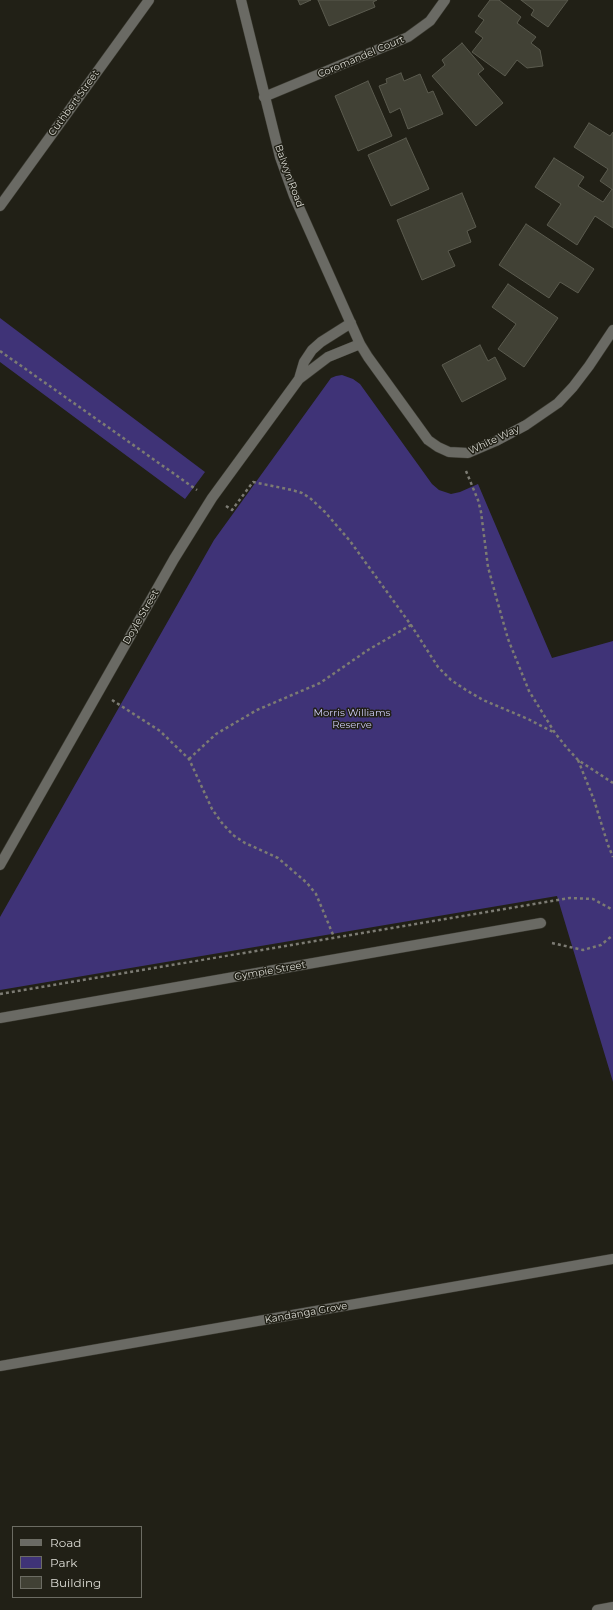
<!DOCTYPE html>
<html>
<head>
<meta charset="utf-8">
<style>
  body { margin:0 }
  #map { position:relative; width:613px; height:1610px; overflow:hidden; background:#212016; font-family:Montserrat,sans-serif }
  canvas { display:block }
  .legend { position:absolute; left:12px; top:1526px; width:130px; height:72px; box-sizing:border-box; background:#212016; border:1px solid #6c6c63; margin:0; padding:5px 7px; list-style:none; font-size:12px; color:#ddddd6 }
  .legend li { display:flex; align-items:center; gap:8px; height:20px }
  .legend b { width:20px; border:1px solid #6c6c63 }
</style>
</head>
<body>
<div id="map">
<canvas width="613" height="1610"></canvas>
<ul class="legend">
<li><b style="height:5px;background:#6a6a64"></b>Road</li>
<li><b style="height:11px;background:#3f3377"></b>Park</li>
<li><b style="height:11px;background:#414135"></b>Building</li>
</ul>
</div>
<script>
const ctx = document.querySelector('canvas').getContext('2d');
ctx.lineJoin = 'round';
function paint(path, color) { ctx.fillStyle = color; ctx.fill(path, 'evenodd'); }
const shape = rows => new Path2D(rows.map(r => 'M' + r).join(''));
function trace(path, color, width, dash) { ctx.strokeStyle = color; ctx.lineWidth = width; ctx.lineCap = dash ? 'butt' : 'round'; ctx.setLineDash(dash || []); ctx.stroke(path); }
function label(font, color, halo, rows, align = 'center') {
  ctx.font = font + ' Montserrat,sans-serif'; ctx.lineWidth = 3; ctx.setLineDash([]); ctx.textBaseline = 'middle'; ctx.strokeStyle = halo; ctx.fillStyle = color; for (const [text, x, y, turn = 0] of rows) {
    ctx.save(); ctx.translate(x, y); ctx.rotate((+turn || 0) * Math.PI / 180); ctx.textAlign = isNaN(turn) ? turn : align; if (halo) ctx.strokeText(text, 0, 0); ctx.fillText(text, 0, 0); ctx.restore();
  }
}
const green = shape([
  [0,318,205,472,185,499,0,362],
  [342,375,353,379,360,384,432,484,439,490,451,494,460,492,478,484,552,658,613,641,613,1082,557,896,0,990,0,917,214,540,331,378,336,376]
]);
const building = shape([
  [298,0,311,0,300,5,298,0],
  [318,0,377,0,373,2,375,7,329,26,318,0],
  [490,0,499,0,521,17,517,23,536,37,531,43,540,50,543,66,527,68,517,60,505,76,472,52,483,38,475,32,484,20,478,16,490,0],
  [521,0,568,0,548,27,531,15,534,10,521,0],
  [462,43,484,69,478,74,503,103,476,126,432,76,445,65,442,60,462,43],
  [401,73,404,81,420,74,428,93,433,91,443,114,408,129,400,108,390,113,379,86,387,83,386,79,401,73],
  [368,81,392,136,358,151,335,96,368,81],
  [589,123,610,136,613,132,613,190,600,181,608,169,574,147,589,123],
  [406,138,429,189,391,206,368,155,406,138],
  [554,158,584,177,578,186,603,202,612,189,613,190,613,228,595,216,577,245,547,225,561,204,535,187,554,158],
  [462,193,476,227,467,231,471,242,448,251,455,266,422,280,397,220,462,193],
  [526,224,594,269,578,293,560,282,549,298,499,265,526,224],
  [508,284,558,318,524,367,498,349,516,324,492,307,508,284],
  [480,345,488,361,495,357,506,379,462,402,442,365,480,345]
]);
const path = shape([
  [0,351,197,490],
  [466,471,478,500,481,512,488,567,497,600,508,639,529,691,555,733,567,748,578,760,613,783],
  [226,506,232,510,253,482,292,490,302,493,310,498,325,512,350,541,411,625,438,667,451,680,466,690,483,700,528,719,555,733],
  [112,700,160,731,189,759,212,809,222,823,233,835,245,843,278,858,307,883,316,894,334,937],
  [189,759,216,734,257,710,320,683,368,650,411,625],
  [578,760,594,800,608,845,613,857],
  [552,943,583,950,601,945,613,935],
  [0,994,570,898,593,899,613,910]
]);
const minor = shape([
  [241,0,280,157,294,196,360,344,368,357,428,440,438,447,449,452,468,453,496,441,526,425,558,403,573,387,589,366,613,330],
  [264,97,408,37,430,21,445,0],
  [0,206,149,0],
  [299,379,304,362,312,350,321,342,351,323],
  [0,865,174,559,212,498,299,379,328,357,360,344],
  [0,1018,541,923],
  [0,1366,613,1259],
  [597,1610,613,1607]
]);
const streetNames = [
  ["Coromandel Court",361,57,-23],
  ["Cuthbert Street",74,103,-54],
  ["Balwyn Road",289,176,70],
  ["White Way",494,440,-25],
  ["Doyle Street",141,617,-60],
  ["Gympie Street",270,971,-10],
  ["Kandanga Grove",306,1313,-10]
];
const parkNames = [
  ["Morris Williams",352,713],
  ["Reserve",352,725]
];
paint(green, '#3f3377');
paint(building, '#414135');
trace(building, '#5b5b4f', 1);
trace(minor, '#3b3a31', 11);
trace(path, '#7c7b73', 2.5, [3, 3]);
trace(minor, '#6a6a64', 10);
label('10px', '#ddddd6', '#212016', streetNames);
label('10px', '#cccaf4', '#212016', parkNames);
</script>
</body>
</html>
